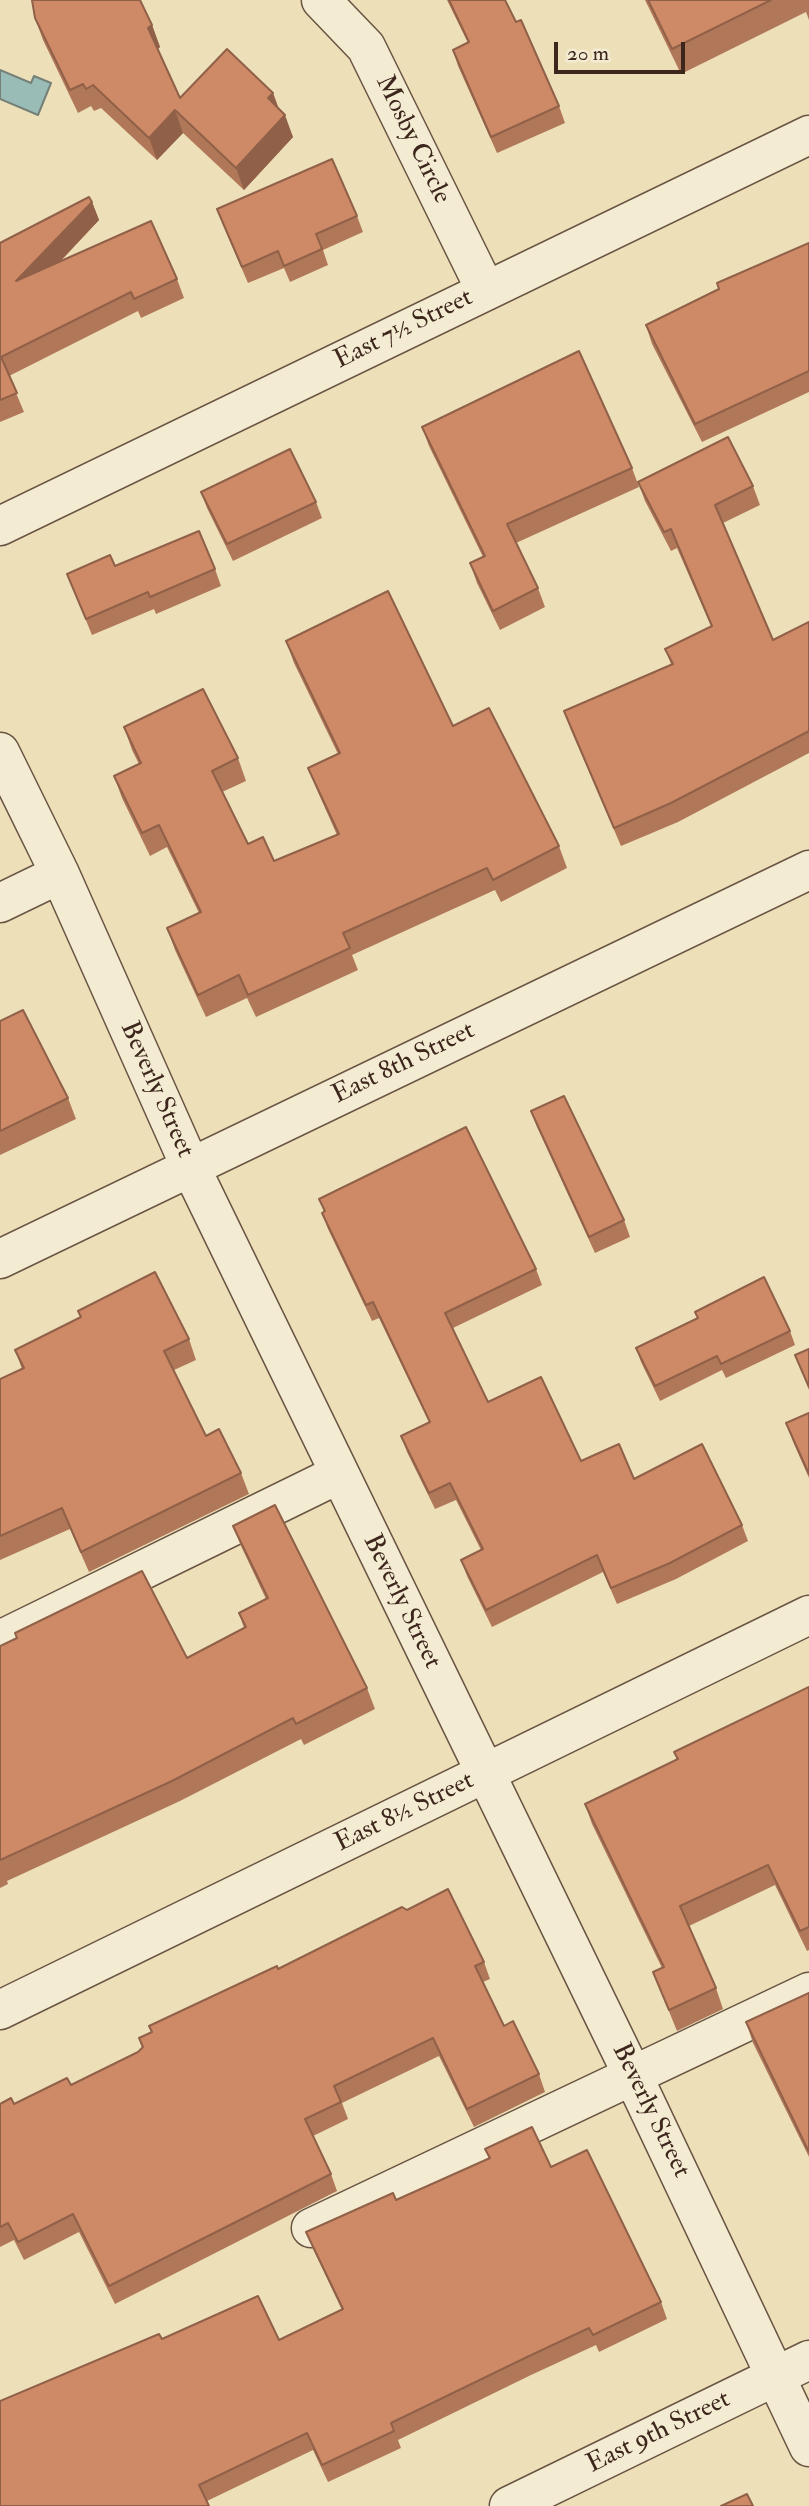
<!DOCTYPE html>
<html>
<head>
<meta charset="utf-8">
<style>
  body { margin:0 }
  #map { position:relative; width:809px; height:2506px; overflow:hidden; background:#ede0b9; font-family:"IM FELL Double Pica",serif }
  canvas { display:block }
  .scale { position:absolute; left:554px; top:42px; width:131px; height:32px; box-sizing:border-box; border:4px solid #3d261c; border-top:0; padding-left:9px; font-size:21px; line-height:24px; white-space:nowrap; color:#3d261c; -webkit-text-stroke:5px #f3ebd2; paint-order:stroke }
</style>
</head>
<body>
<div id="map">
<canvas width="809" height="2506"></canvas>
<div class="scale">20 m</div>
</div>
<script>
const ctx = document.querySelector('canvas').getContext('2d');
ctx.lineJoin = 'round';
function paint(path, color) { ctx.fillStyle = color; ctx.fill(path, 'evenodd'); }
const shape = rows => new Path2D(rows.map(r => 'M' + r).join(''));
function trace(path, color, width, dash) { ctx.strokeStyle = color; ctx.lineWidth = width; ctx.lineCap = dash ? 'butt' : 'round'; ctx.setLineDash(dash || []); ctx.stroke(path); }
function label(font, color, halo, rows, align = 'center') {
  ctx.font = font + ' "IM FELL Double Pica",serif'; ctx.lineWidth = 5; ctx.setLineDash([]); ctx.textBaseline = 'middle'; ctx.strokeStyle = halo; ctx.fillStyle = color; for (const [text, x, y, turn = 0] of rows) {
    ctx.save(); ctx.translate(x, y); ctx.rotate((+turn || 0) * Math.PI / 180); ctx.textAlign = isNaN(turn) ? turn : align; if (halo) ctx.strokeText(text, 0, 0); ctx.fillText(text, 0, 0); ctx.restore();
  }
}
const water = shape([
  [0,70,31,83,34,76,51,83,38,115,0,99,0,70]
]);
const minor = shape([
  [321,0,366,47,486,291],
  [0,526,809,135],
  [0,752,60,874,190,1166,633,2076,809,2447],
  [0,903,60,874],
  [0,1259,809,870],
  [0,1640,339,1474],
  [0,2010,809,1615],
  [311,2228,809,1992],
  [509,2506,809,2360]
]);
const wall = shape([
  [447,0,505,0,559,106,565,123,497,153,458,66,453,50,468,43],
  [645,0,809,0,809,20,806,12,681,74],
  [35,18,152,25,160,47,158,49,180,98,273,93,279,109,293,137,244,190,183,133,157,160,101,108,94,111,91,106,78,113,43,40],
  [92,202,99,220,60,262,177,279,184,298,141,318,138,311,9,376,24,412,0,422,0,243],
  [217,209,357,216,363,232,323,250,328,265,290,282,284,268,248,283,223,225],
  [809,243,809,392,702,442,652,344,646,325],
  [422,427,632,468,639,487,516,543,538,588,545,607,500,630,477,583,470,563,483,557,429,446],
  [638,482,753,486,760,505,723,523,773,640,809,622,809,753,678,822,621,846,571,730,564,711,671,664,665,649,711,626,677,548,671,551,645,501],
  [201,492,316,502,322,518,233,561,207,508],
  [115,566,215,569,221,586,156,614,154,609,92,635,67,574],
  [286,641,453,726,559,846,567,868,501,902,495,890,352,955,358,970,256,1017,247,998,206,1017,175,950,167,928,199,913,167,847,150,856,122,798,114,776,139,764,132,750,124,727,238,758,246,781,222,792,248,844,274,861,337,835,317,790,308,768,338,754,294,663],
  [0,1021,68,1098,76,1119,0,1155],
  [531,1111,624,1220,630,1237,595,1253,537,1127],
  [319,1199,536,1269,542,1285,453,1328,488,1402,581,1461,634,1479,742,1525,748,1541,676,1579,617,1604,603,1572,492,1627,467,1576,461,1560,481,1550,456,1500,435,1509,407,1452,401,1436,429,1422,379,1318,372,1321,328,1229,322,1213,324,1212],
  [78,1311,189,1339,196,1360,174,1370,206,1436,241,1473,249,1494,89,1572,70,1529,0,1560,0,1379,22,1369,15,1350,81,1317],
  [695,1312,790,1331,795,1345,726,1378,722,1370,660,1401,641,1362,636,1348,698,1318],
  [809,1349,809,1390,795,1355],
  [809,1413,809,1478,794,1444,786,1423],
  [233,1526,367,1688,375,1709,304,1745,301,1739,180,1801,7,1881,8,1884,0,1888,0,1646,187,1658,244,1628,239,1613,266,1599,241,1546],
  [809,1687,809,1950,807,1951,775,1885,689,1926,716,1988,723,2009,677,2031,653,1972,662,1968,592,1824,585,1804,677,1760,674,1752],
  [484,1962,490,1979,483,1982,504,2026,539,2074,545,2092,474,2127,439,2056,342,2103,348,2119,313,2136,331,2174,337,2191,115,2304,79,2232,24,2260,14,2240,0,2247,0,2104,14,2104,71,2085,138,2052,142,2048,139,2038,278,1969],
  [809,1993,809,2157,753,2043,746,2022],
  [485,2149,551,2167,661,2302,667,2319,599,2352,596,2345,531,2375,398,2440,401,2448,328,2482,313,2450,207,2501,0,2506,162,2339,279,2340,342,2310,313,2249,306,2232,396,2200,489,2159]
]);
const shadedWall = shape([
  [152,25,160,47,156,50,148,28],
  [273,93,281,116,268,98],
  [175,110,183,133,157,160,149,138],
  [285,115,293,137,244,190,236,168],
  [92,202,99,220,23,300,16,281]
]);
const building = shape([
  [32,0,140,0,152,25,148,28,180,98,227,49,273,93,268,98,285,115,236,168,175,110,149,138,93,85,86,89,83,84,70,90,35,18,32,0],
  [449,0,505,0,516,22,521,20,559,106,491,137,453,50,469,42,449,0],
  [648,0,771,0,672,49,648,0],
  [332,159,357,216,316,234,322,249,284,266,278,251,242,267,217,209,332,159],
  [89,197,92,202,16,281,151,221,177,279,134,299,131,292,1,357,17,393,0,400,0,243,89,197],
  [809,243,809,371,695,424,646,325,719,289,717,283,809,243],
  [579,351,632,468,507,524,538,588,493,611,470,563,485,556,422,427,579,351],
  [728,437,753,486,715,505,773,640,809,622,809,731,671,803,614,828,564,711,673,664,665,649,712,626,671,529,664,532,638,482,728,437],
  [290,449,316,502,227,544,201,492,290,449],
  [199,531,215,569,150,597,148,592,86,619,67,574,110,555,115,566,199,531],
  [388,591,453,726,489,708,559,846,493,880,487,868,343,933,350,948,248,995,239,975,198,995,167,928,201,912,159,825,142,833,114,776,141,763,124,727,203,689,238,758,212,771,248,844,263,837,274,861,339,834,308,768,340,753,286,641,388,591],
  [23,1010,68,1098,0,1131,0,1021,23,1010],
  [564,1096,624,1220,589,1237,531,1111,564,1096],
  [466,1127,536,1269,445,1313,488,1402,541,1377,581,1461,619,1444,634,1479,702,1444,742,1525,670,1563,611,1588,597,1555,486,1610,461,1560,483,1549,450,1483,429,1493,401,1436,430,1422,373,1302,366,1305,322,1213,325,1211,319,1199,466,1127],
  [155,1272,189,1339,164,1351,206,1436,219,1429,241,1473,81,1552,62,1508,0,1536,0,1379,24,1368,15,1350,81,1317,78,1311,155,1272],
  [764,1277,790,1331,721,1364,717,1356,655,1386,636,1348,698,1318,695,1312,764,1277],
  [809,1349,809,1387,795,1355,809,1349],
  [809,1413,809,1474,786,1423,809,1413],
  [275,1505,367,1688,296,1724,293,1718,172,1781,0,1860,0,1646,17,1638,15,1633,142,1571,187,1658,246,1627,239,1613,268,1598,233,1526,275,1505],
  [809,1687,809,1927,800,1931,768,1865,680,1906,716,1988,669,2010,653,1972,664,1967,585,1804,678,1759,674,1752,809,1687],
  [448,1889,484,1962,475,1966,504,2026,513,2021,539,2074,467,2109,433,2038,334,2086,341,2102,305,2119,331,2174,109,2286,73,2214,18,2242,8,2223,0,2227,0,2104,11,2098,14,2104,67,2078,71,2085,138,2052,143,2047,139,2038,152,2032,149,2026,277,1966,278,1969,402,1907,407,1910,448,1889],
  [809,1993,809,2152,746,2022,809,1993],
  [532,2127,551,2167,587,2150,661,2302,593,2335,589,2328,525,2358,391,2423,394,2431,322,2465,307,2433,199,2485,209,2506,0,2506,0,2401,159,2334,162,2339,258,2296,279,2340,343,2309,306,2232,393,2193,396,2200,490,2158,485,2149,532,2127],
  [747,2494,753,2506,721,2506,747,2494]
]);
const streetNames = [
  ["Mosby Circle",412,140,64],
  ["East 7½ Street",404,330,-26],
  ["East 8th Street",404,1064,-26],
  ["Beverly Street",156,1090,66],
  ["Beverly Street",401,1602,64],
  ["East 8½ Street",405,1813,-26],
  ["Beverly Street",650,2111,64],
  ["East 9th Street",659,2433,-26]
];
paint(water, '#9abcb6');
trace(water, '#758078', 2);
trace(minor, '#695443', 41);
trace(minor, '#f3ebd2', 38);
paint(wall, '#b17759');
paint(shadedWall, '#906148');
paint(building, '#ce8a67');
trace(building, '#906148', 2);
label('26px', '#3d261c', '#f3ebd2', streetNames);
</script>
</body>
</html>
